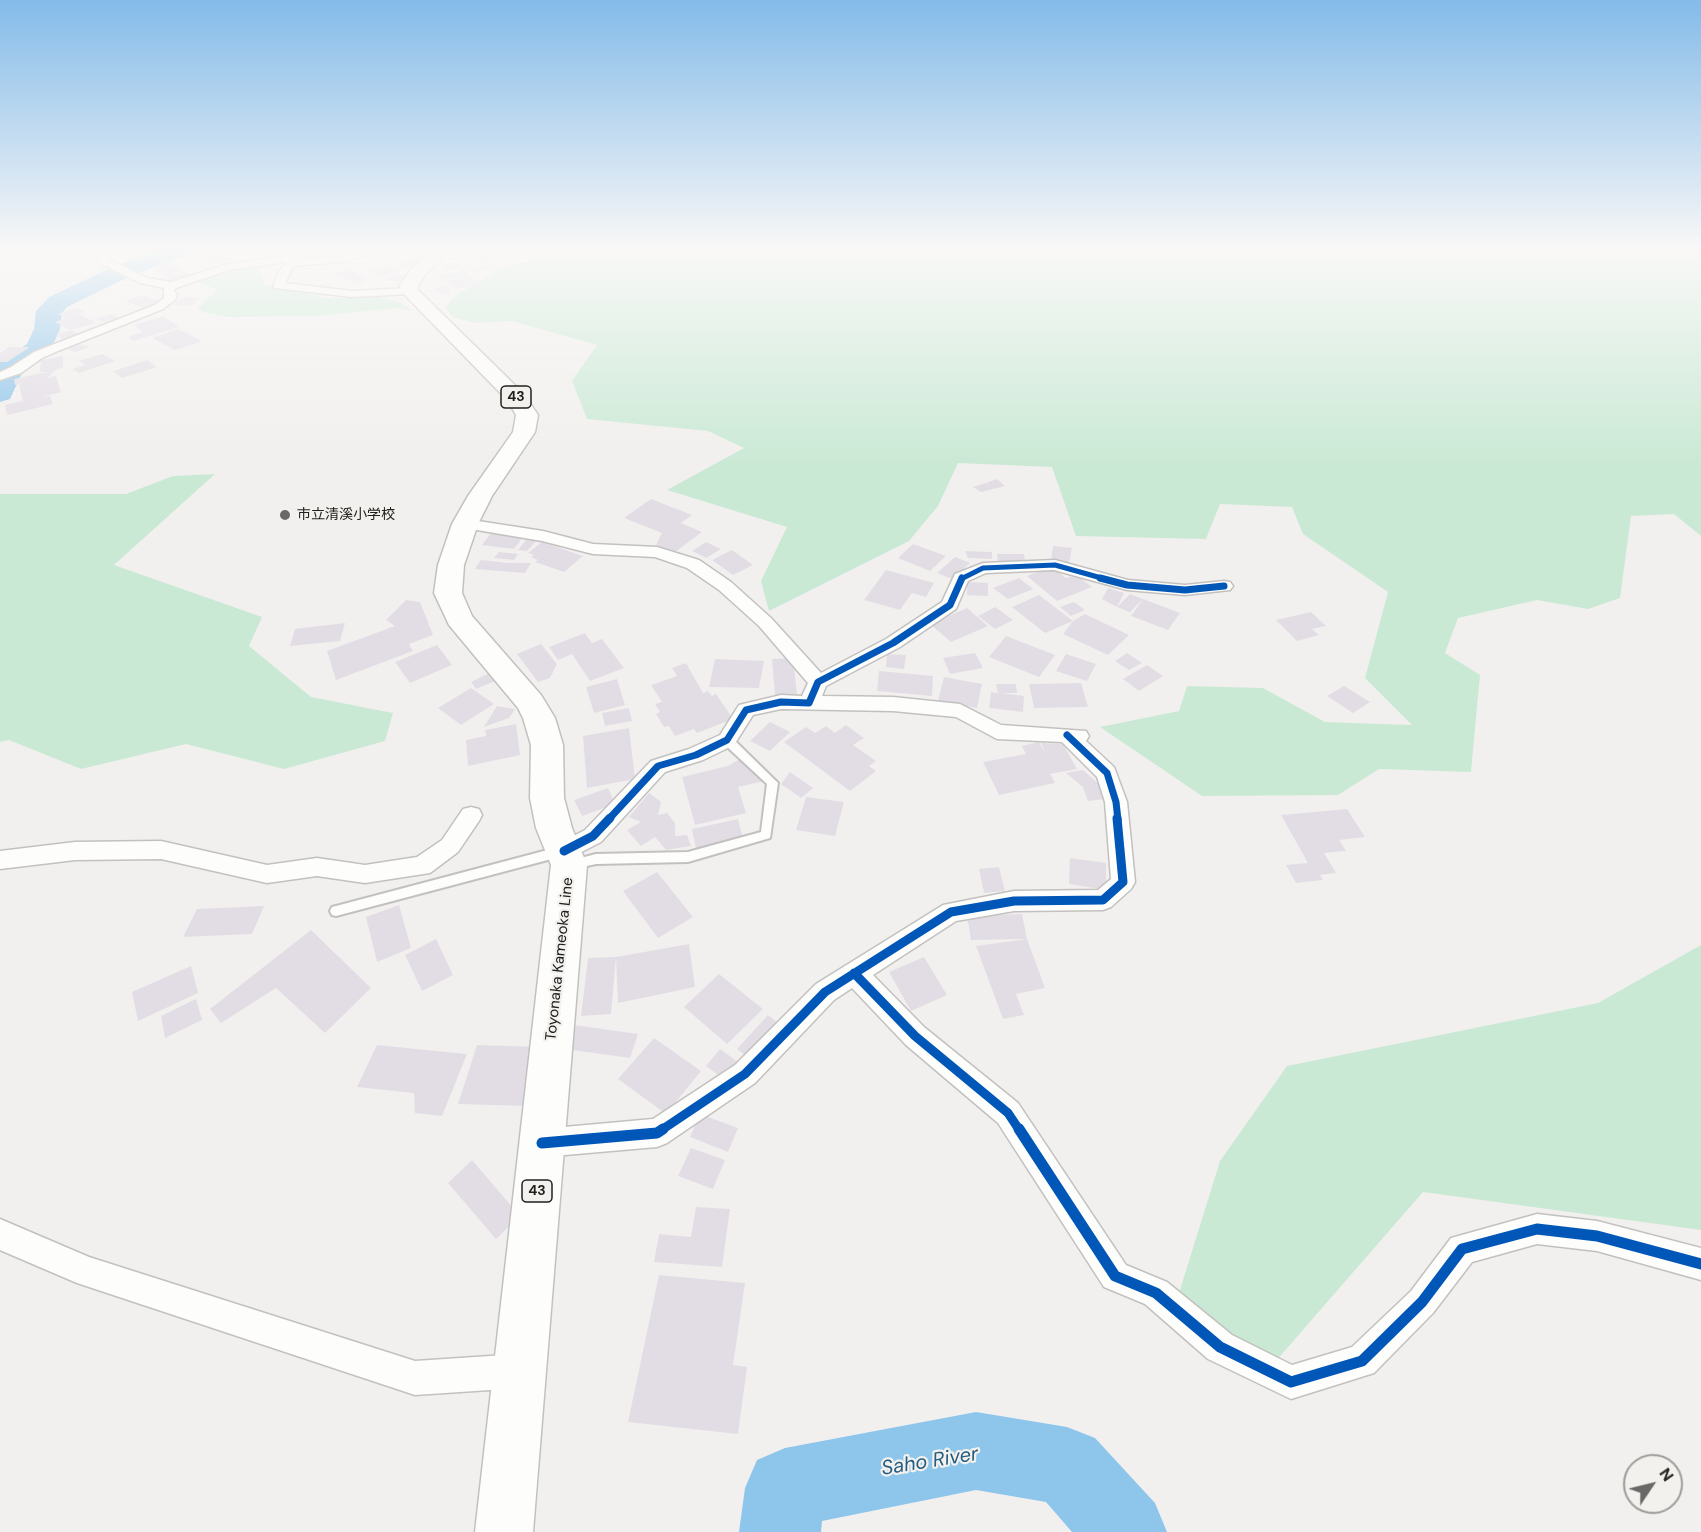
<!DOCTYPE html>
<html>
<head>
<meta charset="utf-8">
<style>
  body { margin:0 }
  #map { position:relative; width:1701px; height:1532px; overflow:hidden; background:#f2f0ee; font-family:"DM Sans",sans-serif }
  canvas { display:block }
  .north { position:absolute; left:1623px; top:1454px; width:60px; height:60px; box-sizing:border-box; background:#f3f1ed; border:2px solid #9f9d9b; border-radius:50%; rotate:55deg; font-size:16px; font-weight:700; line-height:24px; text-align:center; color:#21201f }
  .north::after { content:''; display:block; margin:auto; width:21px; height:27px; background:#6a6967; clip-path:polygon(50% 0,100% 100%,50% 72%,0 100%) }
</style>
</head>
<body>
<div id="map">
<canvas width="1701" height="1532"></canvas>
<div class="north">N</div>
</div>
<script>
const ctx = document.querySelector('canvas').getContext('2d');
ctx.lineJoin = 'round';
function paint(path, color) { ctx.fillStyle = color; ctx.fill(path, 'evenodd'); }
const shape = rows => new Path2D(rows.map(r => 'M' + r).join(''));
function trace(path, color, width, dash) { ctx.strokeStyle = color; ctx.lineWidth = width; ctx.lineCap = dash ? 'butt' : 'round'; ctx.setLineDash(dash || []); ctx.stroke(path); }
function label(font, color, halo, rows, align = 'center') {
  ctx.font = font + ' "DM Sans","Noto Sans JP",sans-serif'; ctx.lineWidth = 4.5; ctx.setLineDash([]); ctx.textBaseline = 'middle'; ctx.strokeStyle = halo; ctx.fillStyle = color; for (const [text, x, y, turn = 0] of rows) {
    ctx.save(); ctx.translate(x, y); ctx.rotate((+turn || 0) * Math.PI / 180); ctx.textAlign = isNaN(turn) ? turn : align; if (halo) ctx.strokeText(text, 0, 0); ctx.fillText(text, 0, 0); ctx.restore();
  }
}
const green = shape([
  [589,248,1701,248,1701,536,1674,514,1631,516,1620,598,1588,609,1537,600,1458,618,1445,653,1480,675,1471,772,1379,769,1338,795,1202,796,1100,727,1179,711,1187,686,1263,688,1325,722,1412,725,1365,678,1388,592,1303,534,1292,507,1220,504,1206,539,1076,536,1052,467,958,463,938,506,909,541,769,611,761,581,787,527,667,490,744,448,708,431,587,419,572,381,597,345,512,321,476,323,452,317,446,307,452,298,503,267],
  [259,266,265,285,326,298,379,297,400,302,412,311,398,308,316,316,228,317,202,312,198,308,217,290,197,281,227,269],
  [215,474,114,565,262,617,249,646,311,697,393,713,385,741,284,769,186,744,81,769,9,740,0,742,0,494,126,494,173,476],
  [1701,945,1701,1230,1423,1192,1262,1377,1179,1293,1220,1161,1287,1066,1598,1003]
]);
const river = shape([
  [164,248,197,248,194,253,135,274,67,307,62,313,60,329,49,354,22,373,10,399,0,402,0,362,27,344,34,329,36,311,49,297,119,264,164,248],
  [976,1412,1067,1427,1095,1438,1155,1503,1167,1532,1072,1532,1046,1502,976,1490,822,1521,821,1532,739,1532,745,1488,757,1460,785,1448,976,1412]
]);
const building = shape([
  [323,248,341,248,325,260,308,260],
  [475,248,487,248,502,255,481,262,462,252],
  [228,250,232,261,211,264,209,260,204,261,202,254],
  [413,255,427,256,414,267,399,266],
  [168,261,176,262,170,265,184,270,170,277,185,272,193,275,171,282,164,279,170,277,153,270,162,268,154,266],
  [459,262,462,268,447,270,444,264],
  [488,264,493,268,472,273,467,268],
  [388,265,401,271,381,277,369,271],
  [350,269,364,277,371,279,356,284,333,274],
  [465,270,470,275,443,281,438,276],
  [398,274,410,277,397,282,385,279],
  [470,276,479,284,456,289,447,281],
  [446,285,451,292,441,294,433,288],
  [143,295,161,302,143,308,126,301],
  [184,297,201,298,190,306,173,305],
  [77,308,84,312,79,314,96,323,70,330,55,322,66,318,58,314],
  [111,314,121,318,106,323,95,319],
  [163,316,179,327,133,341,128,337,143,332,134,325],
  [178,329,202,341,175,350,152,338],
  [72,330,79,335,63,340,56,334],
  [79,344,89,347,76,352,66,349],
  [9,347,30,347,7,362,0,362,0,353],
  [102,354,115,361,79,373,72,369,86,365,79,361],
  [63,356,63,368,57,369,47,378,56,376,61,392,42,397,50,396,53,404,7,415,5,405,21,401,23,402,19,384,15,385,14,379,47,372,40,372,41,360],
  [147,360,157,367,122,378,113,371],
  [997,479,1005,486,981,492,973,487,985,483,990,487,986,483],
  [651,499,692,515,681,523,702,532,675,552,656,545,662,533,624,518],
  [491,533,523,537,514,549,482,545],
  [526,540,536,541,527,551,518,550],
  [542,542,583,556,564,572,535,562,538,560,531,557,534,555,528,553],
  [706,542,721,549,706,558,692,551],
  [913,544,946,556,930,571,898,558],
  [1053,546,1072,548,1069,563,1051,560],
  [732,550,753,565,733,575,712,560],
  [965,551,992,552,992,559,968,558],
  [499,552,518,554,514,560,494,558],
  [997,554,1024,554,1025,562,998,561],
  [955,557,970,563,952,579,937,573],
  [481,560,508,563,531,563,525,573,475,569],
  [1051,567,1066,578,1076,575,1092,587,1057,601,1027,576],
  [886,570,934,583,926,597,912,593,900,610,864,600],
  [1019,578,1033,589,1008,599,993,588],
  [967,582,988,583,988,596,967,595],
  [1108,588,1124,593,1117,607,1130,594,1143,599,1130,612,1117,607,1102,599],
  [1039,595,1073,621,1085,614,1129,635,1108,655,1063,634,1073,621,1045,633,1012,607],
  [1143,599,1180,613,1168,630,1131,616],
  [406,600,420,602,433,635,409,644,413,651,336,680,327,651,395,626,386,620],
  [1074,602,1085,610,1071,616,1060,607],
  [995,607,1013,620,995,629,978,616],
  [967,608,988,626,951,642,930,624],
  [1311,612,1326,626,1312,629,1319,635,1297,641,1276,620],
  [345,623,340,641,290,646,295,629],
  [585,633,592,643,602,639,624,668,590,681,572,654,558,660,549,647],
  [1006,636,1055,655,1039,677,989,657],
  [541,644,557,664,550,678,538,682,517,654],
  [437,645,452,665,410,683,395,662],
  [975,653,983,668,950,674,943,658],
  [1127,653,1142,663,1129,670,1115,661],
  [887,654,906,655,904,669,886,667],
  [1066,654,1096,664,1087,681,1056,671],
  [793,658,797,694,775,696,772,659],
  [715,659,764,661,759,688,709,687],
  [686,663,703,693,708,691,712,696,716,694,733,719,697,733,694,729,675,736,669,726,664,727,656,714,660,712,655,704,662,702,651,685,677,676,672,668],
  [1147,665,1163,676,1139,691,1123,679],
  [494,671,500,679,476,689,471,682],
  [879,671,933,676,932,696,877,691],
  [944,677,982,684,977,708,938,701],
  [617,679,625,705,594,713,586,687],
  [1081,683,1088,707,1034,708,1029,684],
  [996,684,1016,684,1017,693,1001,693,1024,696,1023,712,989,708,991,692,998,693],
  [1344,686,1370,702,1353,713,1327,696],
  [471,688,494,704,461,725,438,708],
  [497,706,515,709,509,718,484,727],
  [629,708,632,721,605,726,602,713],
  [770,722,790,732,770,751,750,741],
  [516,724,520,755,468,766,466,740,486,736,485,730],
  [846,725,864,738,853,745,876,761,869,766,876,771,850,791,784,742,806,727,815,733,826,726,835,733],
  [629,728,635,779,587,788,583,736],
  [1039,742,1045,753,1041,743,1063,744,1077,769,1050,774,1055,783,999,795,983,762,1026,754,1022,746],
  [740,759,764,781,738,787,746,813,695,825,682,777,728,766],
  [1083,770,1099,784,1105,799,1088,801,1083,787,1066,773],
  [790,772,813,788,801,798,781,784],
  [608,788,615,804,582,816,574,800],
  [649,793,661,802,658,815,667,813,675,823,675,836,687,835,691,846,666,850,655,837,641,846,627,830,641,822,629,817],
  [806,797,844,802,835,836,796,830],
  [1347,809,1365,837,1339,840,1346,851,1324,853,1336,873,1320,875,1323,880,1296,883,1286,865,1308,863,1281,815],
  [738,819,743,839,696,849,692,829],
  [1070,858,1106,863,1106,890,1069,884],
  [999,867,1005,891,984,893,979,869],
  [657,872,693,917,658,938,623,891],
  [399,905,411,948,377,962,366,917],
  [264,906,252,934,183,937,197,909],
  [1022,914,1027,939,971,940,967,916],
  [311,930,371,988,325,1033,276,988,221,1023,210,1009],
  [436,939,453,975,422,991,405,955],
  [1027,939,1045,988,1016,994,1024,1015,1003,1019,976,946],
  [689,944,695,987,618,1003,616,957],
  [616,957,611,1014,581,1016,588,958],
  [924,957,947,995,911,1011,889,972],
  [191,966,198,993,138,1021,132,992],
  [719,974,763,1009,727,1044,684,1007],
  [196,999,202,1020,165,1038,161,1016],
  [768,1015,782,1026,751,1060,737,1049],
  [574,1025,638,1034,630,1058,572,1050],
  [654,1038,701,1071,666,1114,618,1079],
  [377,1045,467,1054,442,1116,415,1113,414,1093,357,1087],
  [477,1045,542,1047,526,1106,458,1104],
  [720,1049,738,1062,724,1079,706,1066],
  [700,1114,738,1128,728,1152,690,1137],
  [691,1148,725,1160,713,1189,678,1176],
  [472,1160,520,1216,496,1239,448,1183],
  [696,1207,730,1209,722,1267,654,1262,659,1234,691,1237],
  [659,1275,745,1283,733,1365,747,1367,738,1434,628,1422]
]);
const lane = shape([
  [727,736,731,737,778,783,770,838,688,862,596,864,573,869,569,867,567,864,569,861,596,854,688,852,761,832,767,784,723,743,722,740,723,737,727,736],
  [559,847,563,849,565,852,563,855,559,857,336,916,332,915,330,911,332,907,336,906,559,847]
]);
const street = shape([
  [106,248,117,248,108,259,147,278,171,282,224,265,289,255,305,248,319,248,299,259,341,256,375,248,395,248,341,262,294,266,285,283,352,291,410,288,416,291,410,294,352,297,275,288,273,286,279,272,286,262,229,270,176,288,174,290,177,295,175,300,163,309,58,351,42,358,21,373,0,380,0,372,11,367,34,352,155,305,164,298,164,288,140,283,98,262,97,260,106,248],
  [465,519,543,531,593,544,657,547,699,560,731,582,771,618,821,673,886,639,942,602,955,574,983,563,1055,560,1128,580,1185,585,1224,581,1230,582,1233,586,1230,590,1185,595,1127,590,1054,570,986,573,968,581,956,609,900,647,826,686,822,696,893,697,960,704,1001,725,1086,731,1089,736,1086,741,1114,767,1127,802,1135,882,1131,889,1111,907,1103,910,1014,911,956,921,873,975,924,1027,1018,1103,1126,1265,1167,1282,1232,1335,1292,1365,1352,1347,1411,1291,1451,1238,1537,1214,1597,1221,1701,1248,1701,1280,1597,1251,1537,1244,1472,1262,1433,1313,1374,1373,1291,1399,1208,1359,1145,1304,1104,1287,998,1123,906,1045,852,988,834,1000,755,1083,667,1143,657,1147,542,1157,532,1153,528,1143,532,1133,542,1129,653,1119,735,1065,816,984,943,905,1014,891,1098,890,1111,879,1105,802,1097,777,1062,742,997,739,956,717,893,711,781,709,753,715,734,745,703,760,665,772,601,842,572,857,564,860,556,857,553,851,556,845,585,830,651,761,689,749,720,735,739,705,781,695,802,696,808,683,759,626,719,590,687,568,655,557,593,554,542,541,459,527,457,524,465,519],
  [471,807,479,809,482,815,479,821,458,852,430,873,365,883,317,876,267,883,161,859,75,860,0,869,0,851,75,842,161,841,267,865,317,858,365,865,417,857,442,840,463,809,471,807],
  [0,1219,89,1257,415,1361,520,1354,532,1359,537,1371,532,1383,520,1388,415,1395,77,1283,0,1250,0,1219]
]);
const primary = shape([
  [434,248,451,248,425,275,418,285,418,290,524,394,538,415,535,432,492,496,478,524,464,565,462,593,472,616,541,695,555,718,563,745,564,798,572,828,587,865,533,1532,475,1532,551,865,536,828,530,798,531,745,523,718,518,708,449,625,434,593,438,565,452,524,468,496,513,432,516,415,508,401,401,291,400,285,413,267,434,248]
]);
const cyclewayFar3 = shape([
  [961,579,983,568,1055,565,1105,579]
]);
const cyclewayFar2 = shape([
  [1100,578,1127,585,1185,590,1224,586],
  [1067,735,1107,773,1116,802,1118,820],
  [608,820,658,766,696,755,727,740,746,710,781,702,809,703,818,682,893,643,950,605,962,578]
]);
const cyclewayFar1 = shape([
  [564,851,593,836,610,818],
  [854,973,915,1036,1008,1113,1020,1131],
  [660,1131,745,1074,825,992,951,912,1014,901,1103,900,1123,882,1117,818]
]);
const cycleway = shape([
  [1019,1129,1115,1276,1156,1293,1220,1347,1291,1382,1362,1361,1422,1302,1462,1249,1537,1229,1597,1236,1701,1264],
  [542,1143,657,1133,663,1129]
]);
const markers = [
  [285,515,6,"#6a6967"]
];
const shields = [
  [516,397,30],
  [537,1191,30]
];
const shieldNames = [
  ["43",516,397],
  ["43",537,1191]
];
const farPoinames = [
  ["市立清溪小学校",297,515]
];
const streetNames = [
  ["Toyonaka Kameoka Line",560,959,-84]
];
const nearWaternames = [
  ["Saho River",930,1462,-9]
];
paint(green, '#cae9d5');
paint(river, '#8ec5eb');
paint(building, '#e2dde5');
trace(lane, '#c2c1c0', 4);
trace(street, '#c2c1c0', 3);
trace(primary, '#c2c1c0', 3);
paint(lane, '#fdfdfc');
paint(street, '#fdfdfc');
paint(primary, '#fdfdfc');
trace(cyclewayFar3, '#0057b8', 5);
trace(cyclewayFar2, '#0057b8', 7);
trace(cyclewayFar1, '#0057b8', 9);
trace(cycleway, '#0057b8', 11);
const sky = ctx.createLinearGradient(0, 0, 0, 463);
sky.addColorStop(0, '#84bbe9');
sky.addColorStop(0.54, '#f9f8f7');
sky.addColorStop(1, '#f9f8f700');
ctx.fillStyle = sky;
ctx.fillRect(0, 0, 1701, 463);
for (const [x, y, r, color] of markers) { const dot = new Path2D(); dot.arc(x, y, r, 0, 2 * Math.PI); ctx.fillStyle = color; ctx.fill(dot); trace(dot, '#f3f1ed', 2); }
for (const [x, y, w] of shields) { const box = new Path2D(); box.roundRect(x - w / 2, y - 11, w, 22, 4.5); ctx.fillStyle = '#f3f1ed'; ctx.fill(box); trace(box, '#21201f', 1.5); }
label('bold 14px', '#21201f', null, shieldNames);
label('14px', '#21201f', '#f3f1ed', farPoinames, 'left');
label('15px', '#21201f', '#f3f1ed', streetNames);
label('italic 20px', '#235b81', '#f3f1ed', nearWaternames);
</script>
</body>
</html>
